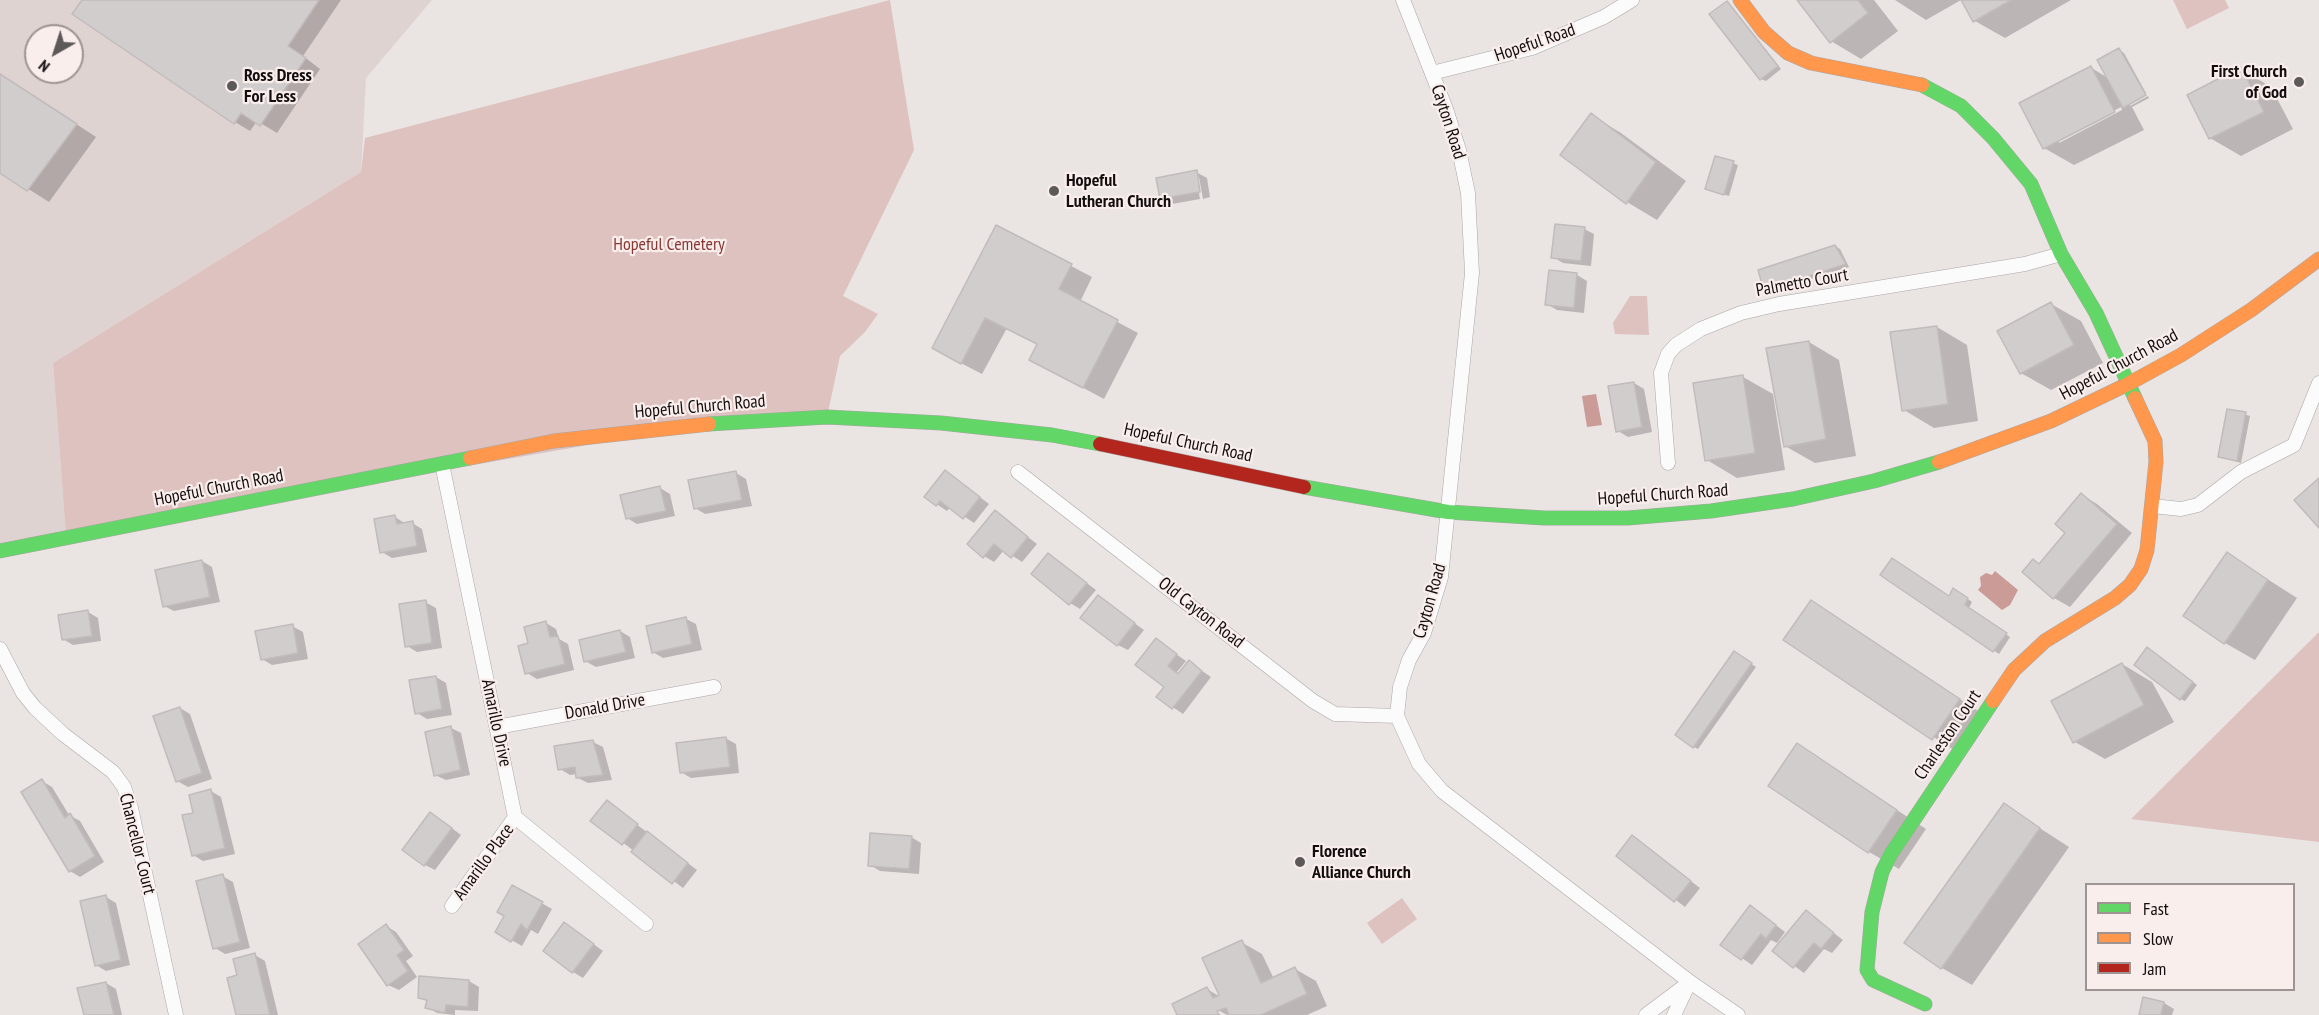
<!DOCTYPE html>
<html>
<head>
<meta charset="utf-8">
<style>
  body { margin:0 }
  #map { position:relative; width:2319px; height:1015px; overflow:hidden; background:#eae4e3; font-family:"PT Sans Narrow",sans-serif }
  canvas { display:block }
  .legend { position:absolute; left:2085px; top:883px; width:210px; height:108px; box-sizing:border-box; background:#faeeed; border:2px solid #9d9493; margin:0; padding:8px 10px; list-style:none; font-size:18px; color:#110e0d }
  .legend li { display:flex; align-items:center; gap:12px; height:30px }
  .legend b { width:30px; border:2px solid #9d9493 }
  .north { position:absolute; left:24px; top:24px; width:60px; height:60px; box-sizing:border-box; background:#faeeed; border:2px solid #9d9493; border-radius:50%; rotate:219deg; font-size:16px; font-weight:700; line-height:24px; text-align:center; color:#110e0d }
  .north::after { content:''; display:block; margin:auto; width:21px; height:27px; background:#5d5958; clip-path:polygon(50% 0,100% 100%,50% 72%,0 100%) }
</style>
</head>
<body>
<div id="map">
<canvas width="2319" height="1015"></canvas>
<ul class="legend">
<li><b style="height:8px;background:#63d668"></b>Fast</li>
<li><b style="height:8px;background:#ff974d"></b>Slow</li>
<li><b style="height:8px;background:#b3261e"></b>Jam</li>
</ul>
<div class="north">N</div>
</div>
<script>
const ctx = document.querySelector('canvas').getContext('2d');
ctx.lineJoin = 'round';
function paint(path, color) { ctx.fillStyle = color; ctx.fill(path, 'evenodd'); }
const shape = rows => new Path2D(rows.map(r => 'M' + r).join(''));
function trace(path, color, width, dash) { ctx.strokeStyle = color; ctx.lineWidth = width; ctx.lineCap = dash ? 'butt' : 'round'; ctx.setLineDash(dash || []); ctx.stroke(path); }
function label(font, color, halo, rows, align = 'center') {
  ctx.font = font + ' "PT Sans Narrow",sans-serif'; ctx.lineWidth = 4.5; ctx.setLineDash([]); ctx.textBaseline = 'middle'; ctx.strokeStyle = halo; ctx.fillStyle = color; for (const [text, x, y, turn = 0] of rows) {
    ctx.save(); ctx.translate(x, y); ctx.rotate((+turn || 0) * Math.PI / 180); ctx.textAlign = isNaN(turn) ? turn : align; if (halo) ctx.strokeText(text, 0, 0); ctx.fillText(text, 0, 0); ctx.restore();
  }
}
const built = shape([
  [0,0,432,0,366,78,361,172,53,363,66,536,0,551],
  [36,36,72,36,72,72,36,72]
]);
const green = shape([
  [890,0,914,150,843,296,878,314,865,332,840,356,827,417,720,422,66,536,53,363,361,172,365,138],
  [2173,0,2225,0,2229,8,2187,29],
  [1630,296,1647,296,1649,335,1615,334,1613,323],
  [2319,632,2319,842,2131,819],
  [1402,898,1417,919,1382,944,1367,923]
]);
const water = shape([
  [1596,394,1602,425,1587,427,1582,396],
  [1995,571,2018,590,2010,605,2002,610,1978,590,1981,586,1980,577,1986,573,1992,575]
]);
const shadow = shape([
  [84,0,341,0,303,56,320,69,277,133,257,121,250,131,235,122],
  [1799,0,1874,0,1898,31,1861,59,1831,41],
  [1895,0,1961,0,1926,20],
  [1963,0,2071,0,2005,38,1975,21],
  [1727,3,1781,69,1766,81,1761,79],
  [2119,50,2124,53,2146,93,2130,102,2130,106,2148,96,2149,98,2132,107,2144,130,2074,165,2044,148,2090,67,2108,78],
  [2121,107,2122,110,2059,143,2059,139],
  [2241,69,2271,87,2293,129,2241,156,2210,138],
  [0,74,96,137,49,202,0,171],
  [1591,115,1621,133,1686,181,1657,220,1627,202],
  [1716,158,1738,165,1729,196,1707,189],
  [1196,172,1207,178,1210,197,1203,199,1199,177,1196,177,1200,199,1172,204,1162,198],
  [997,227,1092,277,1080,302,1138,333,1104,399,1031,360,1038,345,1007,328,982,374,955,360],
  [1584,229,1594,234,1591,266,1563,263,1553,257],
  [1835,246,1840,249,1849,267,1770,292,1766,290],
  [1550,272,1577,275,1587,281,1584,313,1557,310,1547,304],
  [2051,304,2081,321,2103,363,2051,390,2021,373],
  [1937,327,1967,345,1978,421,1934,428,1904,410],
  [1809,342,1839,360,1856,456,1815,463,1785,446],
  [1743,377,1773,394,1785,470,1737,478,1707,460],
  [1634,383,1644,389,1652,432,1628,437,1618,431],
  [2229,410,2250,416,2241,463,2220,457],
  [946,471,989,504,974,523,950,507,947,511,926,497],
  [736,473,746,479,752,506,705,514,695,508],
  [660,488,670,494,675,516,637,524,627,518],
  [2082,495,2097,504,2132,533,2070,607,2054,598,2024,572,2033,561,2040,564,2067,532],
  [995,512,1037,544,1022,562,1004,550,994,562,984,556],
  [395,517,406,524,412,523,422,529,427,552,392,558,382,552],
  [1048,554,1096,590,1080,609,1070,603],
  [2228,554,2297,598,2255,660,2225,643],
  [202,561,212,567,220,602,174,611,164,606],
  [1882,574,1950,598,1958,592,1972,602,1969,608,2010,637,1999,654],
  [1098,597,1144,630,1128,650,1118,645],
  [425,602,436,608,442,648,417,652,407,646],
  [1811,602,1989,718,1963,756,1785,640],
  [88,612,98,618,101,641,73,645,63,639],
  [686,619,696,624,702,650,663,658,653,652],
  [546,623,556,629,559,639,568,644,574,670,537,679,527,673,530,644],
  [292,626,303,632,308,659,272,665,262,659],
  [620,631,630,637,635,658,596,667,585,661],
  [1156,640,1186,661,1177,672,1180,675,1189,662,1211,677,1183,714,1158,697,1166,687],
  [2152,651,2197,685,2185,701,2181,699],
  [1739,655,1756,667,1698,749,1694,747],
  [2122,664,2152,682,2174,722,2105,759,2075,742],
  [436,677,446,683,452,715,427,719,417,713],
  [180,708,190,714,212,779,188,787,177,781],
  [451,728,461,733,470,775,446,780,435,775],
  [725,738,736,744,739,773,691,778,681,772],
  [593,742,603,747,612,780,588,783,578,778,577,774,570,775,560,769],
  [1797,745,1926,829,1899,869,1869,852],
  [42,781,52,787,69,815,80,821,104,862,80,877,70,871],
  [211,791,221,797,235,854,203,861,193,855,195,814],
  [607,802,697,870,683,888,593,820],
  [2004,805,2069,847,1972,985,1942,968],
  [441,820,461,835,435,870,425,865],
  [911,837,921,843,919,874,880,871,870,865],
  [1633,837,1700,888,1685,907,1618,856],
  [222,876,233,882,250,948,225,954,215,948],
  [513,887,552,909,538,934,531,930,522,946,497,932,506,916],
  [106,897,116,903,130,965,106,971,96,965],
  [1806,912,1843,940,1832,953,1824,949,1804,973,1774,951],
  [1760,913,1785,932,1777,943,1771,940,1752,965,1722,944],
  [386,926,396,932,413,956,406,961,417,977,399,990,388,985],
  [574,930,603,951,583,978,573,972],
  [1241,942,1262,954,1274,979,1295,969,1316,981,1327,1006,1307,1015,1227,1015,1211,1006,1210,1009,1221,1015,1178,1015,1207,989,1222,998],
  [255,955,265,961,278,1015,238,1015,239,976],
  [469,981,479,987,478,1011,455,1010,455,1015,437,1013,427,1007,428,1002,420,997],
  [106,983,116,989,122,1015,85,1015],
  [2164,1003,2174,1009,2172,1015,2140,1015]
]);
const building = shape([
  [82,0,319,0,288,46,306,58,260,126,241,113,234,124,72,14,82,0],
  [1797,0,1858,0,1868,13,1830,43,1797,0],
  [1961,0,2011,0,1973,22,1961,0],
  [1727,1,1778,66,1760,80,1709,14,1727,1],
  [2119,48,2146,95,2123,108,2097,60,2119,48],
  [2091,66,2115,112,2043,149,2019,103,2091,66],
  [2241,67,2264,112,2209,139,2187,95,2241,67],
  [0,74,77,124,27,191,0,173,0,74],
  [1591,113,1656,162,1626,204,1560,155,1591,113],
  [1715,156,1734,161,1724,195,1705,189,1715,156],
  [1197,170,1200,192,1160,199,1156,178,1197,170],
  [1555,224,1585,227,1581,261,1551,258,1555,224],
  [996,225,1072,264,1059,289,1118,320,1083,388,1029,360,1037,344,985,318,961,364,932,348,996,225],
  [1835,245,1846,264,1764,291,1758,270,1835,245],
  [1549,270,1577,273,1574,308,1545,305,1549,270],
  [2051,302,2074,345,2020,374,1997,331,2051,302],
  [1937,326,1948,404,1902,411,1890,332,1937,326],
  [1809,341,1826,439,1784,447,1766,348,1809,341],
  [1743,375,1755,453,1705,461,1693,383,1743,375],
  [1634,382,1642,427,1616,432,1608,386,1634,382],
  [2227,409,2246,412,2237,461,2218,457,2227,409],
  [945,470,980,497,963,519,940,501,936,506,924,497,945,470],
  [736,471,742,500,694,509,688,480,736,471],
  [2319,478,2319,528,2294,500,2319,478],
  [660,486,666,511,626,519,620,495,660,486],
  [2081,493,2117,524,2053,599,2022,572,2033,559,2039,564,2065,533,2055,524,2081,493],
  [995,510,1028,537,1011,558,994,544,983,558,967,544,995,510],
  [395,515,397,524,413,521,417,546,380,553,374,519,395,515],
  [2227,552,2268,580,2224,644,2183,616,2227,552],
  [1048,553,1087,583,1069,605,1031,574,1048,553],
  [1892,558,1949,596,1953,588,1968,598,1965,605,2007,633,1993,652,1880,575,1892,558],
  [202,560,210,597,163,607,155,570,202,560],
  [1098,595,1135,623,1117,646,1080,618,1098,595],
  [426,600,432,643,405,647,399,604,426,600],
  [1811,600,1960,699,1932,740,1783,640,1811,600],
  [88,610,92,636,62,640,58,615,88,610],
  [686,617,692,644,652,653,646,626,686,617],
  [546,621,550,637,558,636,565,664,525,674,518,646,528,643,524,627,546,621],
  [293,624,298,653,261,660,255,631,293,624],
  [620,630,626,652,584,662,579,640,620,630],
  [1156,638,1177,654,1168,666,1178,674,1189,660,1202,671,1172,709,1156,697,1164,687,1135,665,1156,638],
  [2147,647,2193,682,2180,700,2134,665,2147,647],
  [1734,651,1752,663,1693,748,1675,735,1734,651],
  [2122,663,2144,705,2073,743,2051,701,2122,663],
  [436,676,442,709,415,714,409,680,436,676],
  [180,707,202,773,176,782,153,716,180,707],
  [451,726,461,770,434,776,425,732,451,726],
  [726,737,730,767,680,773,676,743,726,737],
  [593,740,603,775,576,778,575,767,558,770,554,746,593,740],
  [1797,743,1897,810,1868,853,1768,786,1797,743],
  [42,779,65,818,70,813,95,856,69,872,21,792,42,779],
  [211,789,225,848,192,856,182,815,193,813,189,795,211,789],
  [607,800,638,824,622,845,590,821,607,800],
  [2004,803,2040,828,1941,969,1904,943,2004,803],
  [430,812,452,828,424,866,402,850,430,812],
  [647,831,688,863,672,884,631,852,647,831],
  [870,833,912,836,909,869,868,866,870,833],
  [1632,835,1691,881,1674,902,1616,856,1632,835],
  [223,874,240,942,213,949,196,881,223,874],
  [512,885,543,902,527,930,521,924,511,942,495,932,504,916,497,912,512,885],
  [106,895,121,960,95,966,80,901,106,895],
  [1750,905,1776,925,1766,939,1761,934,1741,960,1720,945,1750,905],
  [1806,910,1834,933,1821,949,1814,943,1793,968,1772,951,1806,910],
  [564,922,594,944,572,973,543,951,564,922],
  [386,924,404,950,397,955,408,971,387,986,358,944,386,924],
  [1242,940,1261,983,1295,967,1307,994,1261,1015,1229,1015,1226,1008,1217,1011,1219,1015,1177,1015,1172,1004,1207,987,1213,998,1219,995,1202,958,1242,940],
  [255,953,270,1015,236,1015,227,978,237,975,233,959,255,953],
  [419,976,469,980,468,1007,446,1005,445,1013,425,1008,427,1000,418,998,419,976],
  [106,982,114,1015,84,1015,77,988,106,982],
  [2143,997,2164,1002,2161,1015,2139,1015,2143,997]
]);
const street = shape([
  [1403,0,1446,109,1459,150,1468,193,1472,273,1441,577,1424,633,1409,660,1400,687,1397,716,1419,764,1442,791,1690,982,1738,1015],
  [1432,73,1532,48,1604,17,1632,0],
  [1668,463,1661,373,1668,354,1676,345,1701,329,1741,313,1779,304,2025,264,2061,254],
  [442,464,515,817,646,924],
  [1018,472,1313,701,1335,714,1397,716],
  [2152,506,2181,509,2198,505,2241,472,2294,445,2319,383],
  [0,649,23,693,35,708,63,734,113,772,124,787,131,808,176,1015],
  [497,727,714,687],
  [452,906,515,817],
  [1646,1015,1690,982],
  [1674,1015,1689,983]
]);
const fast = shape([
  [1922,85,1961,106,1993,138,2031,184,2061,254,2096,313,2135,398],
  [709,424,827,417,941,423,1052,435,1100,444],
  [1304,487,1448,512,1544,518,1628,518,1711,511,1793,499,1874,481,1939,462],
  [0,551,470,458],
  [1925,1004,1873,980,1867,970,1872,912,1882,872,1891,854,1993,701]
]);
const slow = shape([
  [1740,0,1764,32,1788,53,1811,63,1922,85],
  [470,458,554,441,709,424],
  [1939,462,2051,421,2128,384,2181,355,2251,310,2319,259],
  [1993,701,2014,670,2045,641,2115,598,2130,585,2141,569,2147,550,2156,462,2155,441,2135,398]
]);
const jam = shape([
  [1100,444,1304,487]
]);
const markers = [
  [2299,82,6,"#5d5958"],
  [232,86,6,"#5d5958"],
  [1054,191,6,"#5d5958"],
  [1300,862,6,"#5d5958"]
];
const streetNames = [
  ["Hopeful Road",1535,43,-19],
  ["Cayton Road",1448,122,72],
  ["Palmetto Court",1802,283,-10],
  ["Hopeful Church Road",2119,365,-28],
  ["Hopeful Church Road",700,407,-5],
  ["Hopeful Church Road",1188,443,12],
  ["Hopeful Church Road",219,488,-11],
  ["Hopeful Church Road",1663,495,-4],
  ["Cayton Road",1430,601,-74],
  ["Old Cayton Road",1201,613,38],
  ["Donald Drive",605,707,-10],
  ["Amarillo Drive",496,723,78],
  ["Charleston Court",1948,735,-56],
  ["Chancellor Court",137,844,76],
  ["Amarillo Place",484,862,-54]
];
const poiNames = [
  ["First Church",2287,72,"right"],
  ["of God",2287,93,"right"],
  ["Ross Dress",244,76],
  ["For Less",244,97],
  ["Hopeful",1066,181],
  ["Lutheran Church",1066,202],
  ["Florence",1312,852],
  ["Alliance Church",1312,873]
];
const parkNames = [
  ["Hopeful Cemetery",669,245]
];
paint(built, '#dfd3d1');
paint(green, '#ddc2bf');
paint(water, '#ca9b97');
paint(shadow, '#0003');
paint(building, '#d2cdcd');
trace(building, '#c1bcbb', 1.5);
trace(street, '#aaa6a5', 15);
trace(fast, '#aaa6a5', 15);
trace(slow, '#aaa6a5', 15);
trace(jam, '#aaa6a5', 15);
trace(street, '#fcfbfb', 14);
trace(fast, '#63d668', 14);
trace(slow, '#ff974d', 14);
trace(jam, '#b3261e', 14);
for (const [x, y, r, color] of markers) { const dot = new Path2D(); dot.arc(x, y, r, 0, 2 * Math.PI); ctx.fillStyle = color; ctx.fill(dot); trace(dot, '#faeeed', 2); }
label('18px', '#110e0d', '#faeeed', streetNames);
label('bold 18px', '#110e0d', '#faeeed', poiNames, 'left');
label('18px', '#883734', '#faeeed', parkNames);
</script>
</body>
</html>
